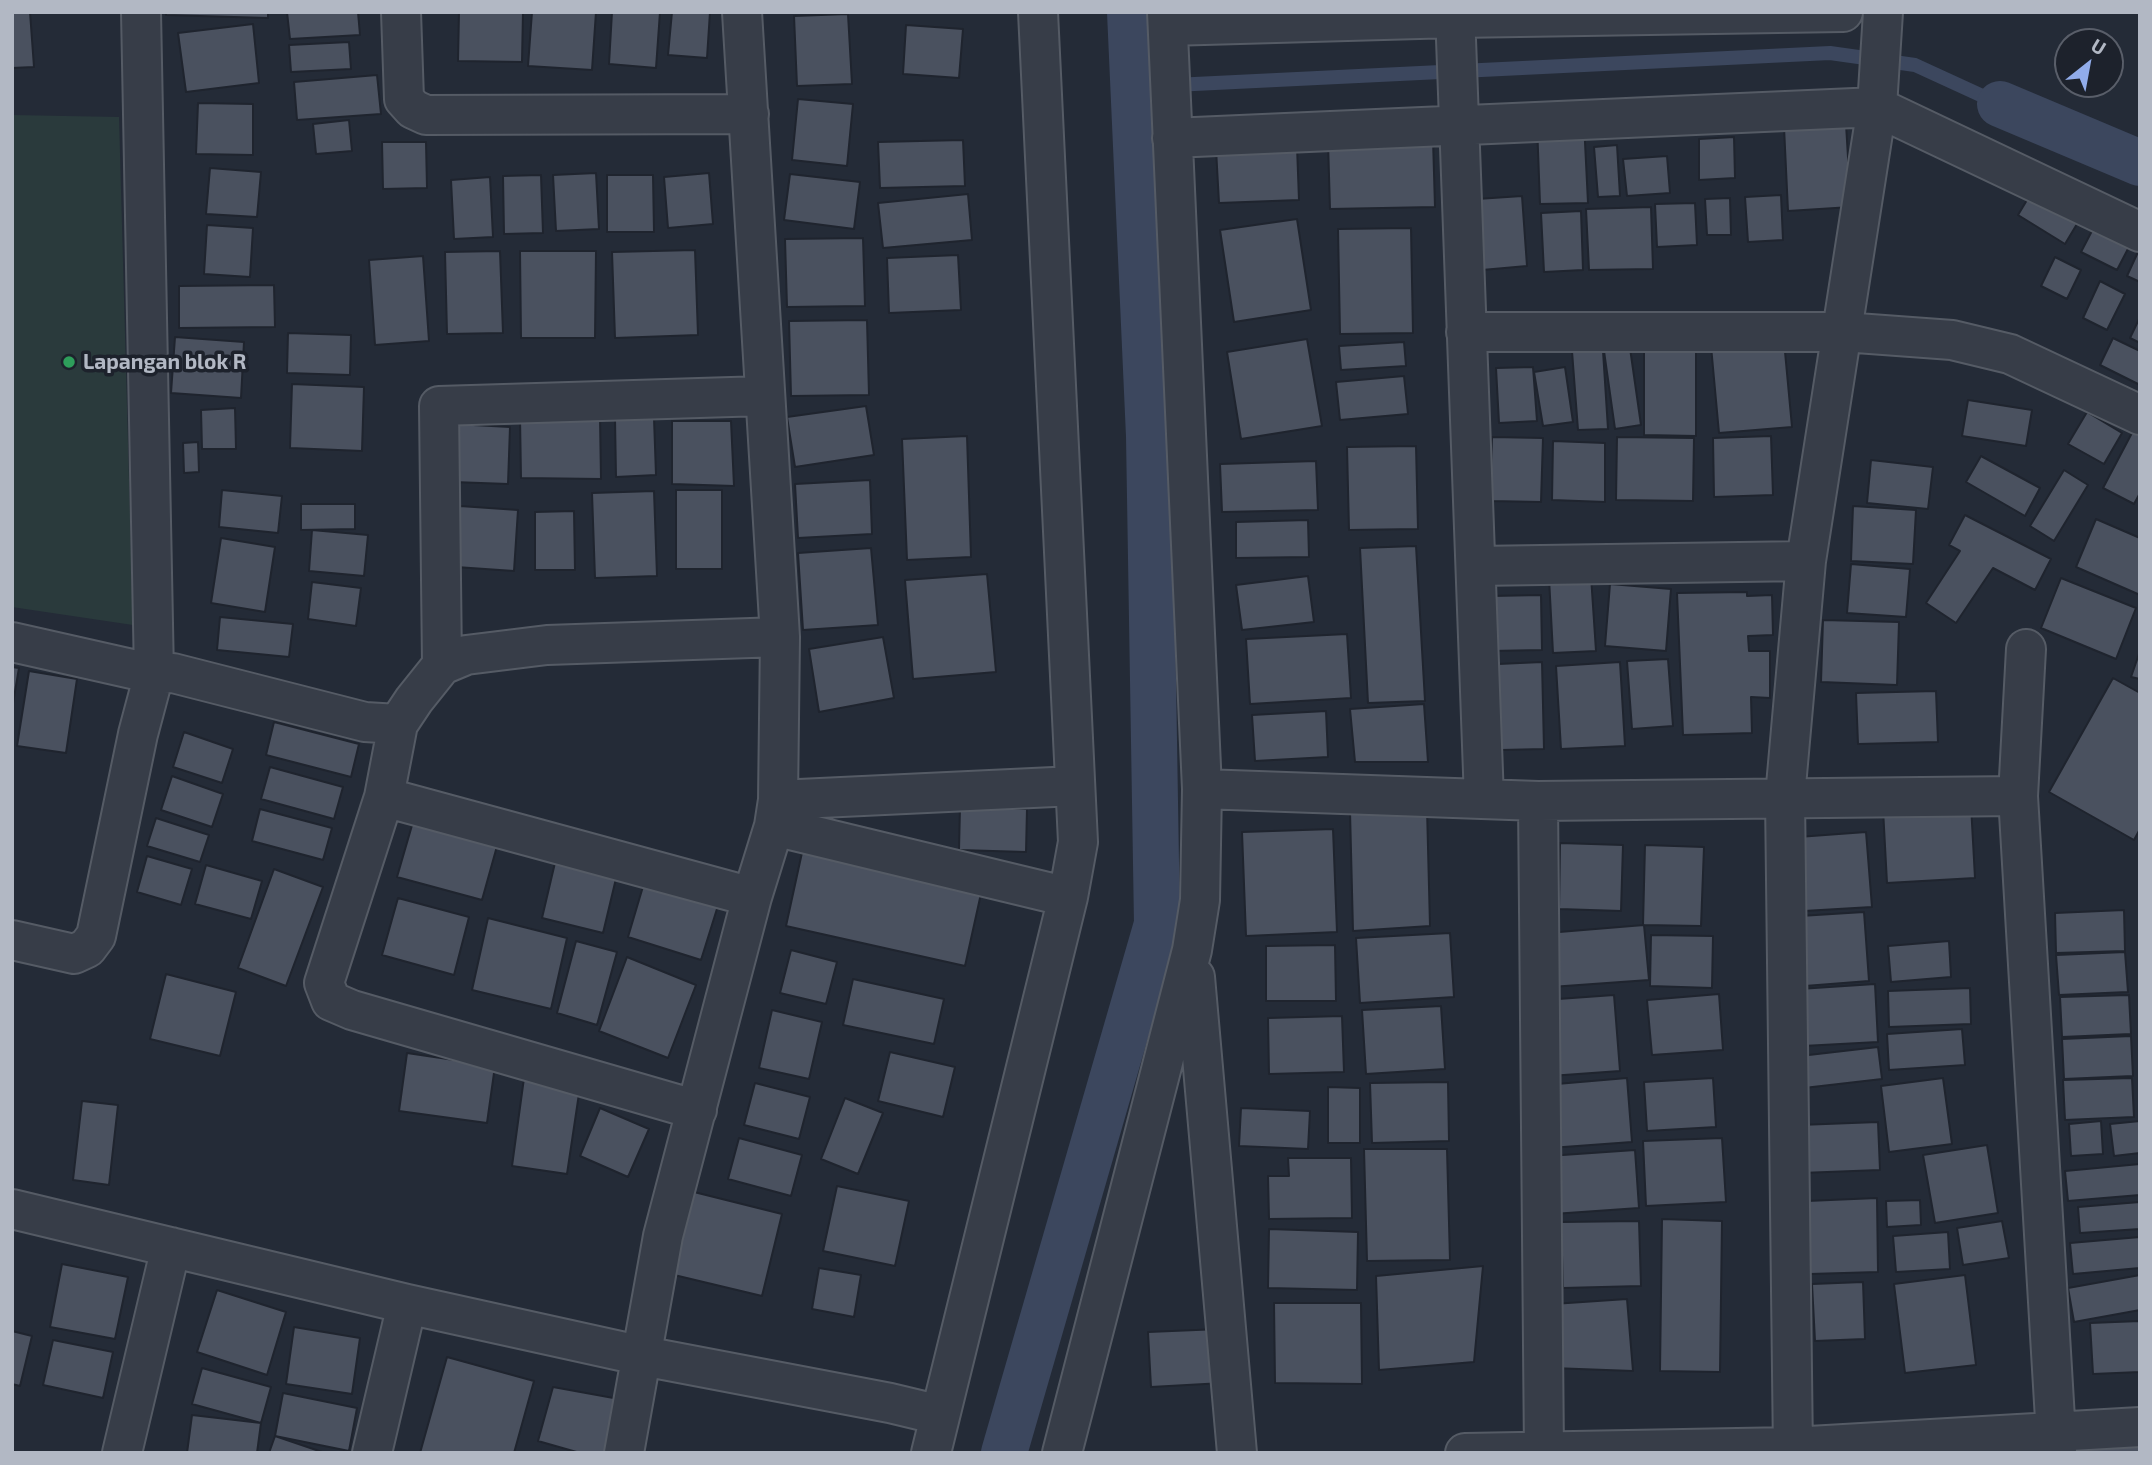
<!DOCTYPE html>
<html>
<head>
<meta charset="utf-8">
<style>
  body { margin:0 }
  #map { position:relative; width:2152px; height:1465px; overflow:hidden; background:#242b37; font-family:"Exo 2",sans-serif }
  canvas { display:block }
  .frame { position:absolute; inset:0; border:14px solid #b2b8c4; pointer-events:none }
  .north { position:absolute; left:2054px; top:28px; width:70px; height:70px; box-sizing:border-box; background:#1d222c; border:2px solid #595e69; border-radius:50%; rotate:31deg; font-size:19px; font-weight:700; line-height:28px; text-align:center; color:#b2b8c4 }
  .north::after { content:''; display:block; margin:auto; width:24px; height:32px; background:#91acea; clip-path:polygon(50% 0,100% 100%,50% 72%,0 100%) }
</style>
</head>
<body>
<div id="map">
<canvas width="2152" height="1465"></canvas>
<div class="frame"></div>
<div class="north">U</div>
</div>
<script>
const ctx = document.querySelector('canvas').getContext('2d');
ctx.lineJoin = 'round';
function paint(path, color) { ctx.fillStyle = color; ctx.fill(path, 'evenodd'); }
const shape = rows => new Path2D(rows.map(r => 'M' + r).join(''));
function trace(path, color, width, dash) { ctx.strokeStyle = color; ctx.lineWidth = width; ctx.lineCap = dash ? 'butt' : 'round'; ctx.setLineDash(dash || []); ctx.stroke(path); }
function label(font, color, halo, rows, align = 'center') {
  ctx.font = font + ' "Exo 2",sans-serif'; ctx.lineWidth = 7; ctx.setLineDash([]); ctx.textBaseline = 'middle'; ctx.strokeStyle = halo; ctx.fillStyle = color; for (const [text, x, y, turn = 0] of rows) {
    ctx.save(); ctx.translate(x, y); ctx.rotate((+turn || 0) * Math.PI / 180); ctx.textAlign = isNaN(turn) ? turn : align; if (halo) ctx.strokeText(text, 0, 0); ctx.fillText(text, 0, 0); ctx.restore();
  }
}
const green = shape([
  [12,115,119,117,133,625,12,607]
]);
const stream = shape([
  [1133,87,1830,53,1915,65,2000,104]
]);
const canal = shape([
  [2000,104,2140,163],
  [1004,1453,1157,924,1149,436,1130,12]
]);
const building = shape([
  [12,12,30,12,34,67,12,68,12,12],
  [166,12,268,12,268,18,166,15,166,12],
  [287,12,358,12,360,35,290,39,287,12],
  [459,12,523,12,522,62,458,61,459,12],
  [532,12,596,12,592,70,528,66,532,12],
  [612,12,660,12,656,68,609,64,612,12],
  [672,12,710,12,707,58,668,55,672,12],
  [848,14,852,84,797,86,794,16,848,14],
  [253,24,259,83,186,92,178,33,253,24],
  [906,25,963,29,959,78,903,74,906,25],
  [349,42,351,69,291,72,289,45,349,42],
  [377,75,381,114,297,120,294,82,377,75],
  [798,99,853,104,847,166,792,160,798,99],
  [198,103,253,104,253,155,196,154,198,103],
  [349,120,352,151,316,154,313,124,349,120],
  [1584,122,1588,203,1540,204,1537,124,1584,122],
  [1846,124,1851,207,1788,211,1784,127,1846,124],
  [1734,137,1735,178,1699,180,1699,139,1734,137],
  [1433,139,1435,207,1330,209,1328,142,1433,139],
  [963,140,965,186,880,188,878,142,963,140],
  [382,142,426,142,427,188,383,189,382,142],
  [1617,145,1620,196,1598,197,1594,147,1617,145],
  [1297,146,1299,200,1219,203,1216,149,1297,146],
  [1667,156,1670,193,1627,196,1623,159,1667,156],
  [210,168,261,172,257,217,206,214,210,168],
  [596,173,599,229,556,231,553,175,596,173],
  [709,173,713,224,668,228,664,177,709,173],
  [790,174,860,182,854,229,784,220,790,174],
  [541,175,543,233,504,234,503,176,541,175],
  [607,175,653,175,654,232,607,232,607,175],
  [490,177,493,237,454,239,451,180,490,177],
  [2036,185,2083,214,2065,244,2018,215,2036,185],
  [968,194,972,240,883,248,878,203,968,194],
  [1781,195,1783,240,1748,242,1745,197,1781,195],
  [1522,196,1527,266,1482,270,1477,199,1522,196],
  [1730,198,1731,235,1707,235,1705,199,1730,198],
  [1695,203,1697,245,1657,247,1655,204,1695,203],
  [1651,207,1653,269,1589,270,1586,209,1651,207],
  [1581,211,1583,270,1544,272,1541,213,1581,211],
  [1297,219,1311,310,1234,322,1220,230,1297,219],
  [207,225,253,228,250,277,204,274,207,225],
  [2094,227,2130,245,2117,270,2081,252,2094,227],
  [1411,228,1413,333,1340,334,1338,229,1411,228],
  [863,238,865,306,787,307,785,239,863,238],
  [695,250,698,335,615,338,612,252,695,250],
  [500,251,503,333,447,334,445,252,500,251],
  [520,251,596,251,595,338,521,338,520,251],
  [2138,252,2140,253,2140,282,2127,276,2138,252],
  [958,255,961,310,889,313,887,258,958,255],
  [423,256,429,341,375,345,369,260,423,256],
  [2055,257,2081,270,2067,299,2041,286,2055,257],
  [2100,281,2125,294,2107,330,2083,318,2100,281],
  [274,285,275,327,179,328,179,286,274,285],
  [2140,317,2140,343,2130,338,2140,317],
  [867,320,869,395,791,396,789,321,867,320],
  [288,333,351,335,350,375,287,373,288,333],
  [1628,334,1641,425,1615,429,1602,337,1628,334],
  [1602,335,1608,429,1578,430,1571,338,1602,335],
  [175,337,244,342,241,398,171,393,175,337],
  [2113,338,2140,351,2140,385,2100,365,2113,338],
  [1307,339,1322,426,1241,439,1227,352,1307,339],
  [1644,341,1696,343,1696,436,1644,435,1644,341],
  [1784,341,1792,427,1719,433,1711,346,1784,341],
  [1404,342,1406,366,1341,370,1339,346,1404,342],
  [1533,367,1537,421,1499,423,1496,368,1533,367],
  [1565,367,1573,422,1543,426,1534,372,1565,367],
  [1404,376,1408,414,1340,420,1336,382,1404,376],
  [292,384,364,387,362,451,290,448,292,384],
  [1968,400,2032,410,2026,446,1962,436,1968,400],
  [866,406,874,455,795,467,787,417,866,406],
  [235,408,236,449,202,449,201,410,235,408],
  [2087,412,2122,433,2104,464,2068,444,2087,412],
  [520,417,600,417,601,479,521,478,520,417],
  [654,418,656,475,616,477,615,419,654,418],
  [672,421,731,421,734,486,672,484,672,421],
  [455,424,510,427,508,484,453,482,455,424],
  [2133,431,2140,434,2140,493,2134,504,2103,488,2133,431],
  [967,436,971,557,907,560,902,439,967,436],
  [1771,436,1773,495,1714,497,1713,438,1771,436],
  [1492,437,1543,438,1541,502,1490,501,1492,437],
  [1617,437,1694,438,1693,501,1616,500,1617,437],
  [1553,441,1605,443,1605,502,1552,500,1553,441],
  [198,442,199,472,184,473,183,443,198,442],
  [1416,446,1418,529,1349,530,1347,447,1416,446],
  [1981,456,2040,488,2025,516,1966,482,1981,456],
  [1871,460,1933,467,1928,509,1867,503,1871,460],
  [1316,461,1318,510,1222,512,1220,464,1316,461],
  [2064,470,2088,485,2054,541,2030,526,2064,470],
  [870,480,872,534,798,538,795,484,870,480],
  [222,490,282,496,278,533,219,527,222,490],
  [676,490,722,490,722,569,676,569,676,490],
  [654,491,657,576,595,578,592,493,654,491],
  [301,504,355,504,355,529,301,530,301,504],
  [460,506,518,510,514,571,456,567,460,506],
  [1853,506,1916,510,1913,564,1851,561,1853,506],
  [574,511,575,570,535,570,535,512,574,511],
  [1965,515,2051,559,2035,590,1993,568,1956,623,1926,603,1960,551,1949,545,1965,515],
  [2096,519,2140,538,2140,595,2076,567,2096,519],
  [1308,520,1309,557,1236,558,1236,522,1308,520],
  [312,530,368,535,364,576,309,571,312,530],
  [221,538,275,547,265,612,211,603,221,538],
  [1416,546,1425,701,1368,703,1360,548,1416,546],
  [871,548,878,625,803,630,798,553,871,548],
  [1851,564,1910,569,1906,617,1847,613,1851,564],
  [987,574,996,672,913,679,905,580,987,574],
  [1308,576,1314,622,1242,630,1236,585,1308,576],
  [1591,576,1596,651,1553,653,1549,578,1591,576],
  [2061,578,2136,608,2116,659,2041,628,2061,578],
  [312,582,361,588,356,626,308,619,312,582],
  [1610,584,1671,589,1666,651,1605,646,1610,584],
  [1747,592,1747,596,1772,595,1773,635,1748,636,1749,651,1770,651,1770,698,1751,697,1752,733,1683,735,1677,593,1747,592],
  [1541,595,1542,650,1491,651,1491,596,1541,595],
  [220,617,293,624,289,657,217,650,220,617],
  [1823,620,1899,622,1897,685,1821,682,1823,620],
  [1347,634,1351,698,1250,704,1246,639,1347,634],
  [883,637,894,698,819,712,809,649,883,637],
  [2140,651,2140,679,2131,677,2140,651],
  [1668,659,1673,726,1632,729,1627,661,1668,659],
  [1542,662,1544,749,1501,750,1498,664,1542,662],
  [1620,662,1625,746,1561,749,1556,666,1620,662],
  [12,667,19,668,12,709,12,667],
  [29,671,77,679,66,753,17,746,29,671],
  [2113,678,2140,693,2140,829,2134,840,2049,792,2113,678],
  [1936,691,1938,742,1858,744,1856,693,1936,691],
  [1424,704,1428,762,1355,762,1350,709,1424,704],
  [1326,711,1328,757,1255,761,1252,715,1326,711],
  [274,722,359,744,351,777,266,755,274,722],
  [184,732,233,749,222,783,173,767,184,732],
  [270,767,343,787,334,819,261,799,270,767],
  [172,776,223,794,212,827,161,810,172,776],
  [1971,805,1975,878,1887,883,1883,809,1971,805],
  [960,807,1027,809,1026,852,959,850,960,807],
  [1427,808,1430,926,1353,931,1350,811,1427,808],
  [260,809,332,828,323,860,252,841,260,809],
  [415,815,499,839,482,900,397,877,415,815],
  [156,818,209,835,200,862,147,846,156,818],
  [1333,829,1337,932,1246,936,1242,832,1333,829],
  [1866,832,1872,907,1804,911,1798,837,1866,832],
  [1560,843,1623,845,1621,911,1559,909,1560,843],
  [1645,845,1704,847,1701,926,1643,925,1645,845],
  [803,848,982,889,965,966,786,926,803,848],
  [558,850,619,866,603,933,542,918,558,850],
  [147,856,192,869,181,905,137,892,147,856],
  [206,865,262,881,251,919,195,904,206,865],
  [274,869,323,887,286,986,238,968,274,869],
  [647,873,721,896,701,960,628,937,647,873],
  [398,898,469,917,454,975,382,955,398,898],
  [2124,910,2125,951,2056,953,2055,913,2124,910],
  [1864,912,1869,981,1805,986,1800,916,1864,912],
  [488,918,567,938,551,1009,472,990,488,918],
  [1644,925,1649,980,1551,987,1547,933,1644,925],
  [1450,933,1454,997,1360,1003,1356,938,1450,933],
  [1651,935,1713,936,1712,988,1650,986,1651,935],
  [576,941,617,952,597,1025,557,1013,576,941],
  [1949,941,1951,977,1891,982,1888,946,1949,941],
  [1335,945,1336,1001,1266,1001,1266,946,1335,945],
  [791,950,837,962,826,1004,780,993,791,950],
  [2125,952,2128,992,2059,995,2056,955,2125,952],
  [627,957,696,985,668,1058,599,1031,627,957],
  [166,974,236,992,220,1056,150,1039,166,974],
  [853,979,944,999,934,1044,843,1025,853,979],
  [1875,984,1878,1042,1803,1046,1799,989,1875,984],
  [1970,988,1971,1024,1889,1027,1888,991,1970,988],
  [1719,994,1723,1050,1652,1055,1647,1000,1719,994],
  [1614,995,1620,1071,1550,1076,1544,1000,1614,995],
  [2129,995,2131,1034,2062,1037,2060,997,2129,995],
  [1441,1006,1445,1069,1366,1074,1362,1010,1441,1006],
  [772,1010,822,1022,809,1079,759,1068,772,1010],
  [1342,1016,1344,1072,1269,1074,1268,1018,1342,1016],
  [1962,1029,1965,1065,1889,1070,1887,1034,1962,1029],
  [2131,1036,2133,1076,2064,1079,2062,1039,2131,1036],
  [1878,1047,1882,1079,1804,1088,1800,1056,1878,1047],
  [890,1052,955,1067,943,1117,878,1101,890,1052],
  [407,1053,495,1066,487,1123,399,1111,407,1053],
  [524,1078,580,1087,567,1174,512,1166,524,1078],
  [1627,1078,1632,1142,1550,1148,1545,1085,1627,1078],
  [1713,1078,1716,1127,1647,1131,1644,1082,1713,1078],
  [1943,1078,1952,1144,1889,1152,1881,1086,1943,1078],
  [2132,1078,2134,1117,2065,1120,2063,1080,2132,1078],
  [1448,1082,1449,1141,1372,1143,1370,1083,1448,1082],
  [755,1083,810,1097,799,1139,744,1125,755,1083],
  [1328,1087,1360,1088,1360,1143,1328,1143,1328,1087],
  [845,1098,883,1113,858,1174,821,1159,845,1098],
  [82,1101,118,1105,109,1185,73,1180,82,1101],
  [600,1108,649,1129,628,1177,580,1156,600,1108],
  [1241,1108,1310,1111,1308,1149,1239,1146,1241,1108],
  [2101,1121,2103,1154,2071,1156,2069,1124,2101,1121],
  [2140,1121,2140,1153,2114,1156,2110,1124,2140,1121],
  [1878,1122,1880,1170,1801,1173,1799,1125,1878,1122],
  [739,1138,802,1155,791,1196,728,1179,739,1138],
  [1722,1138,1726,1202,1646,1206,1643,1141,1722,1138],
  [1987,1145,1998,1213,1935,1223,1923,1155,1987,1145],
  [1364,1149,1447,1149,1450,1260,1367,1261,1364,1149],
  [1635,1150,1639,1208,1553,1214,1548,1156,1635,1150],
  [1288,1158,1351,1158,1352,1218,1269,1219,1268,1176,1289,1176,1288,1158],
  [2140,1164,2140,1195,2068,1201,2065,1171,2140,1164],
  [837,1186,909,1201,895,1266,823,1251,837,1186],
  [690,1191,782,1214,762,1296,670,1274,690,1191],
  [1877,1198,1878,1272,1810,1274,1807,1201,1877,1198],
  [1920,1200,1921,1225,1887,1227,1886,1201,1920,1200],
  [2140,1202,2140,1229,2080,1233,2078,1207,2140,1202],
  [1662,1219,1722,1221,1720,1372,1660,1371,1662,1219],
  [1639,1221,1641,1286,1563,1288,1561,1222,1639,1221],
  [2002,1221,2009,1258,1963,1265,1957,1228,2002,1221],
  [1269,1229,1358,1232,1357,1290,1268,1288,1269,1229],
  [1948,1232,1950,1269,1896,1272,1893,1236,1948,1232],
  [2140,1237,2140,1268,2073,1274,2070,1243,2140,1237],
  [62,1264,128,1277,115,1339,50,1327,62,1264],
  [1483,1266,1474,1362,1379,1370,1376,1276,1483,1266],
  [819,1268,861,1275,854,1317,812,1309,819,1268],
  [1965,1275,1976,1365,1905,1373,1894,1284,1965,1275],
  [2140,1275,2140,1310,2074,1322,2068,1288,2140,1275],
  [1863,1282,1865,1339,1815,1341,1812,1284,1863,1282],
  [217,1290,286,1312,267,1375,197,1352,217,1290],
  [1627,1299,1633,1371,1552,1368,1553,1304,1627,1299],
  [1274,1303,1361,1303,1362,1384,1275,1383,1274,1303],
  [2140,1321,2140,1372,2093,1374,2090,1323,2140,1321],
  [294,1327,360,1338,352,1394,286,1384,294,1327],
  [1220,1329,1223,1383,1151,1387,1148,1332,1220,1329],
  [12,1331,32,1336,20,1386,12,1384,12,1331],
  [53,1340,113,1352,103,1398,43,1385,53,1340],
  [447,1357,534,1381,514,1453,420,1453,447,1357],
  [202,1368,271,1387,261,1423,192,1404,202,1368],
  [553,1387,630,1401,619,1453,580,1453,538,1441,553,1387],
  [283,1393,357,1408,349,1451,275,1436,283,1393],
  [192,1415,261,1423,257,1453,187,1453,192,1415],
  [275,1436,325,1453,269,1453,275,1436],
  [2140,1444,2140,1453,2069,1453,2069,1450,2140,1444]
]);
const minor = shape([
  [401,12,404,99,413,109,426,115,749,114],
  [1455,12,1484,799],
  [1168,26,1455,18,1843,12],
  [1172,138,1877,107,2140,232],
  [1466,332,1843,332,1952,340,2010,354,2140,415],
  [1476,566,1806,561],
  [12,642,154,674,173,673,365,722,398,724,414,700,442,665,466,655,547,645,780,637],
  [2026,649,2018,796,2057,1453],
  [442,665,439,406,764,396],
  [398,724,384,797,752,897],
  [1202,789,1538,801,2018,796],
  [384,797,324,983,331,1001,352,1010,697,1110],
  [778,800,1075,786],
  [1538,801,1544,1453],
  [774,826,1068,897],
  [12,940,74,954,87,948,96,936,138,734,154,674,141,12],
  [1195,977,1237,1453],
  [12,1209,407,1304,643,1356,890,1403,940,1415],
  [122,1453,171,1247],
  [372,1453,407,1304],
  [624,1453,663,1236,752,897,774,826,778,800,780,637,742,12],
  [931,1453,1068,897,1078,842,1038,12],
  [1062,1453,1192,950,1200,900,1202,789,1167,12],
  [1465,1453,1792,1447,2140,1427],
  [1793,1453,1785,797,1806,561,1877,107,1883,12]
]);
const markers = [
  [69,362,7,"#2e9e5b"]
];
const poiNames = [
  ["Lapangan blok R",83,362]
];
paint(green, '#2a3a3c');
trace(stream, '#3c475e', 14);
trace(canal, '#3c475e', 46);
paint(building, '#4a515f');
trace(building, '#1f242e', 2);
trace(minor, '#555b65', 42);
trace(minor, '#373d48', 38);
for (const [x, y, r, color] of markers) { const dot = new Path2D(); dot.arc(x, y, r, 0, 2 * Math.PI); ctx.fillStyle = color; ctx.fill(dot); trace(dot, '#1d222c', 2.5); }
label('bold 21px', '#b2b8c4', '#1d222c', poiNames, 'left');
</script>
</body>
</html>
